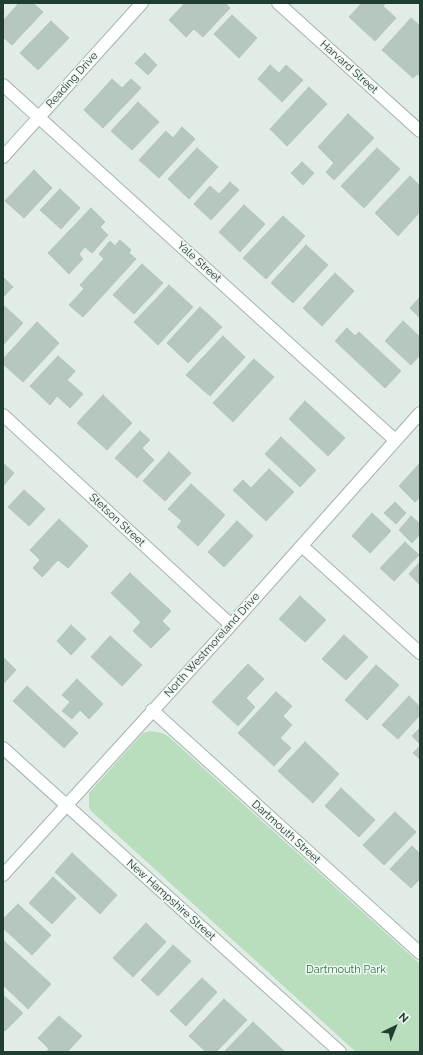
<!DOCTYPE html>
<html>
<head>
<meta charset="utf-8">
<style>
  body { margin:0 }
  #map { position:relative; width:423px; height:1055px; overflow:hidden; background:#e0ece5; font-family:Raleway,sans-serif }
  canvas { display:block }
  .frame { position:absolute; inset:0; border:4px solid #203d32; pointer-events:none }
  .north { position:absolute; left:375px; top:1007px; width:40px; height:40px; -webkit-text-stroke:3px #f1f8f4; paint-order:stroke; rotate:43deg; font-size:11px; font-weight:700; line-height:16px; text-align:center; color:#203d32 }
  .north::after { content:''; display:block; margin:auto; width:14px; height:18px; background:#203d32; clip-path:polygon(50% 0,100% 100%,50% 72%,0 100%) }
</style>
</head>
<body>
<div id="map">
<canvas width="423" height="1055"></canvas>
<div class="frame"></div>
<div class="north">N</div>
</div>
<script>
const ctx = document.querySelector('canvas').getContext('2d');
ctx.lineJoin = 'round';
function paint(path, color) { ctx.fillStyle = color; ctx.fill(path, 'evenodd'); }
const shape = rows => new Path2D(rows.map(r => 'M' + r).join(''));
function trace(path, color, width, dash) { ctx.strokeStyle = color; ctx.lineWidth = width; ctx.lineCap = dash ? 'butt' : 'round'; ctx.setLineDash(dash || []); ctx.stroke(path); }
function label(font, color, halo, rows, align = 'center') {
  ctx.font = font + ' Raleway,sans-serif'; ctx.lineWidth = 3; ctx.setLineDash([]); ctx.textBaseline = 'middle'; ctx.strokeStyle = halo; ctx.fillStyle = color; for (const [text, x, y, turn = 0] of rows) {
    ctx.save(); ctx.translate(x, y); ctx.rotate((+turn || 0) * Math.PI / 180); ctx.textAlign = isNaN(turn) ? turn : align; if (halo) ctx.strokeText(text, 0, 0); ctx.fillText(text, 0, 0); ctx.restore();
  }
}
const green = shape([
  [150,731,162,733,169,737,420,964,420,1052,356,1052,91,811,89,807,89,793,143,733]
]);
const building = shape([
  [19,3,33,3,43,12,12,45,3,37,3,21,19,3],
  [185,3,225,3,230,8,203,37,194,29,186,37,169,20,185,3],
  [362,3,386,3,383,6,396,18,375,41,349,17,362,3],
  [232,15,257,38,239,58,214,34,232,15],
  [411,18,420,26,420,76,417,74,413,78,382,50,411,18],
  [51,21,69,38,38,70,20,53,51,21],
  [145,53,157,65,148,75,135,63,145,53],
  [270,65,279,73,286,65,303,80,282,102,258,79,270,65],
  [112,79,122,88,131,79,141,88,103,128,84,110,112,79],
  [309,87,327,104,287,146,270,129,309,87],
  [138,102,159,122,132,150,111,131,138,102],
  [348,114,374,138,334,180,326,172,334,163,318,147,348,114],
  [182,127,195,139,159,178,139,160,166,131,173,138,182,127],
  [197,148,218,167,189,199,168,179,197,148],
  [377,148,400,169,364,208,341,186,377,148],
  [302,162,314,173,303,185,291,173,302,162],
  [34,170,52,188,24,218,5,201,34,170],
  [410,176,420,186,420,212,398,236,375,213,410,176],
  [230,182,239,190,211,220,194,204,210,186,219,194,230,182],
  [60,189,80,208,61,229,40,210,60,189],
  [244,205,265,224,240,252,219,232,244,205],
  [91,208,105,222,100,227,108,235,92,253,85,247,79,254,83,259,69,274,48,253,91,208],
  [283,216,305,236,266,279,243,258,283,216],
  [120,240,131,250,129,253,136,259,83,317,69,305,84,289,80,285,104,259,99,254,110,241,115,246,120,240],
  [306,245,328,265,293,303,271,283,306,245],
  [142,264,163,283,134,314,113,295,142,264],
  [335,273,354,291,322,326,303,308,335,273],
  [3,277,13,287,3,297,3,277],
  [169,285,193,307,158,345,134,322,169,285],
  [420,297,420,318,410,308,420,297],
  [3,305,23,323,3,345,3,305],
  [200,307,222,327,188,363,167,343,200,307],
  [403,321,420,337,420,355,411,365,385,341,403,321],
  [37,322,59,343,23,382,3,364,3,359,37,322],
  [347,328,355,336,359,332,401,371,385,388,335,341,347,328],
  [223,336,245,357,210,396,186,375,223,336],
  [58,356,75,371,67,380,83,394,70,408,57,396,50,405,30,386,58,356],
  [254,359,274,377,233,422,213,403,254,359],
  [103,395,132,423,107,450,77,423,103,395],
  [305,401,345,438,328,456,289,419,305,401],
  [140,431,150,440,142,448,154,460,137,478,115,458,140,431],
  [281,437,316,470,300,487,265,454,281,437],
  [169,452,191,473,165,501,143,481,169,452],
  [3,463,14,473,3,486,3,463],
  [420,463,420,497,415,502,399,486,420,463],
  [269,469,294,492,266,521,233,490,243,480,251,488,269,469],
  [191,484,225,515,198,546,177,527,182,521,168,509,191,484],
  [24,490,45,509,29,526,8,507,24,490],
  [395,502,406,513,396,524,384,513,395,502],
  [372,513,391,531,370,553,352,536,372,513],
  [411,516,420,524,420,534,412,543,399,530,411,516],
  [59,519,88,546,68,568,58,560,42,577,33,568,40,560,30,550,59,519],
  [237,521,253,536,224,567,208,552,237,521],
  [405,542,419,555,394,581,380,568,405,542],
  [420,562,420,585,409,574,420,562],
  [130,573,171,611,162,621,170,629,151,648,133,631,141,622,111,593,130,573],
  [300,596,326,620,305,642,279,619,300,596],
  [71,625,86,639,71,655,57,641,71,625],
  [344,635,368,657,346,680,322,659,344,635],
  [110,636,142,665,122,686,91,657,110,636],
  [3,657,16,670,3,684,3,657],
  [248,664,264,679,246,698,255,707,238,726,212,702,248,664],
  [376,665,399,685,367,720,345,700,376,665],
  [77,679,103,704,89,719,80,710,72,719,62,711,70,702,62,695,77,679],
  [27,686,78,733,64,748,13,701,27,686],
  [276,692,292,706,283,716,292,725,280,738,291,748,274,766,238,733,276,692],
  [409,696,420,707,420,715,398,739,382,725,409,696],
  [420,728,420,744,412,736,420,728],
  [305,742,339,774,313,803,278,771,305,742],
  [420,746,420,759,413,753,420,746],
  [341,788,375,820,359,837,325,806,341,788],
  [395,812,416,832,384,865,363,845,395,812],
  [412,846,420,854,420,879,411,888,390,869,412,846],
  [72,853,117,895,100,914,55,872,72,853],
  [53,877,76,898,52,924,29,903,53,877],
  [18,904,51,935,32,955,3,928,3,919,18,904],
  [146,923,166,942,133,977,113,958,146,923],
  [4,941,51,984,28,1009,3,985,3,942,4,941],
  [173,945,191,961,158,996,141,980,173,945],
  [202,978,217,992,186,1026,170,1011,202,978],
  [3,995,23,1013,5,1031,3,1029,3,995],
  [224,999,247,1020,216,1052,206,1052,189,1036,224,999],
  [59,1016,82,1036,67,1052,46,1052,49,1049,38,1038,59,1016],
  [253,1022,285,1052,227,1052,225,1051,253,1022]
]);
const minor = shape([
  [278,3,420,131],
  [3,85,395,440],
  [3,157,142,3],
  [3,415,231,625],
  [302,546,420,653],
  [152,710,420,953],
  [3,748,340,1052],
  [3,875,231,625,420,413]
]);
const streetNames = [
  ["Harvard Street",349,67,42],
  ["Reading Drive",72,80,-48],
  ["Yale Street",199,262,42],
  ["Stetson Street",117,520,43],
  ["North Westmoreland Drive",212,645,-48],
  ["Dartmouth Street",286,832,42],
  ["New Hampshire Street",171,900,42]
];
const parkNames = [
  ["Dartmouth Park",346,970]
];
paint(green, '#b8debe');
paint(building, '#b6c7be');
trace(building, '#b3c6bb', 1);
trace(minor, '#a3b4ac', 14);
trace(minor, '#fff', 12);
label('11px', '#203d32', '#f1f8f4', streetNames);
label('11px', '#29753d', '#f1f8f4', parkNames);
</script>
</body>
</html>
